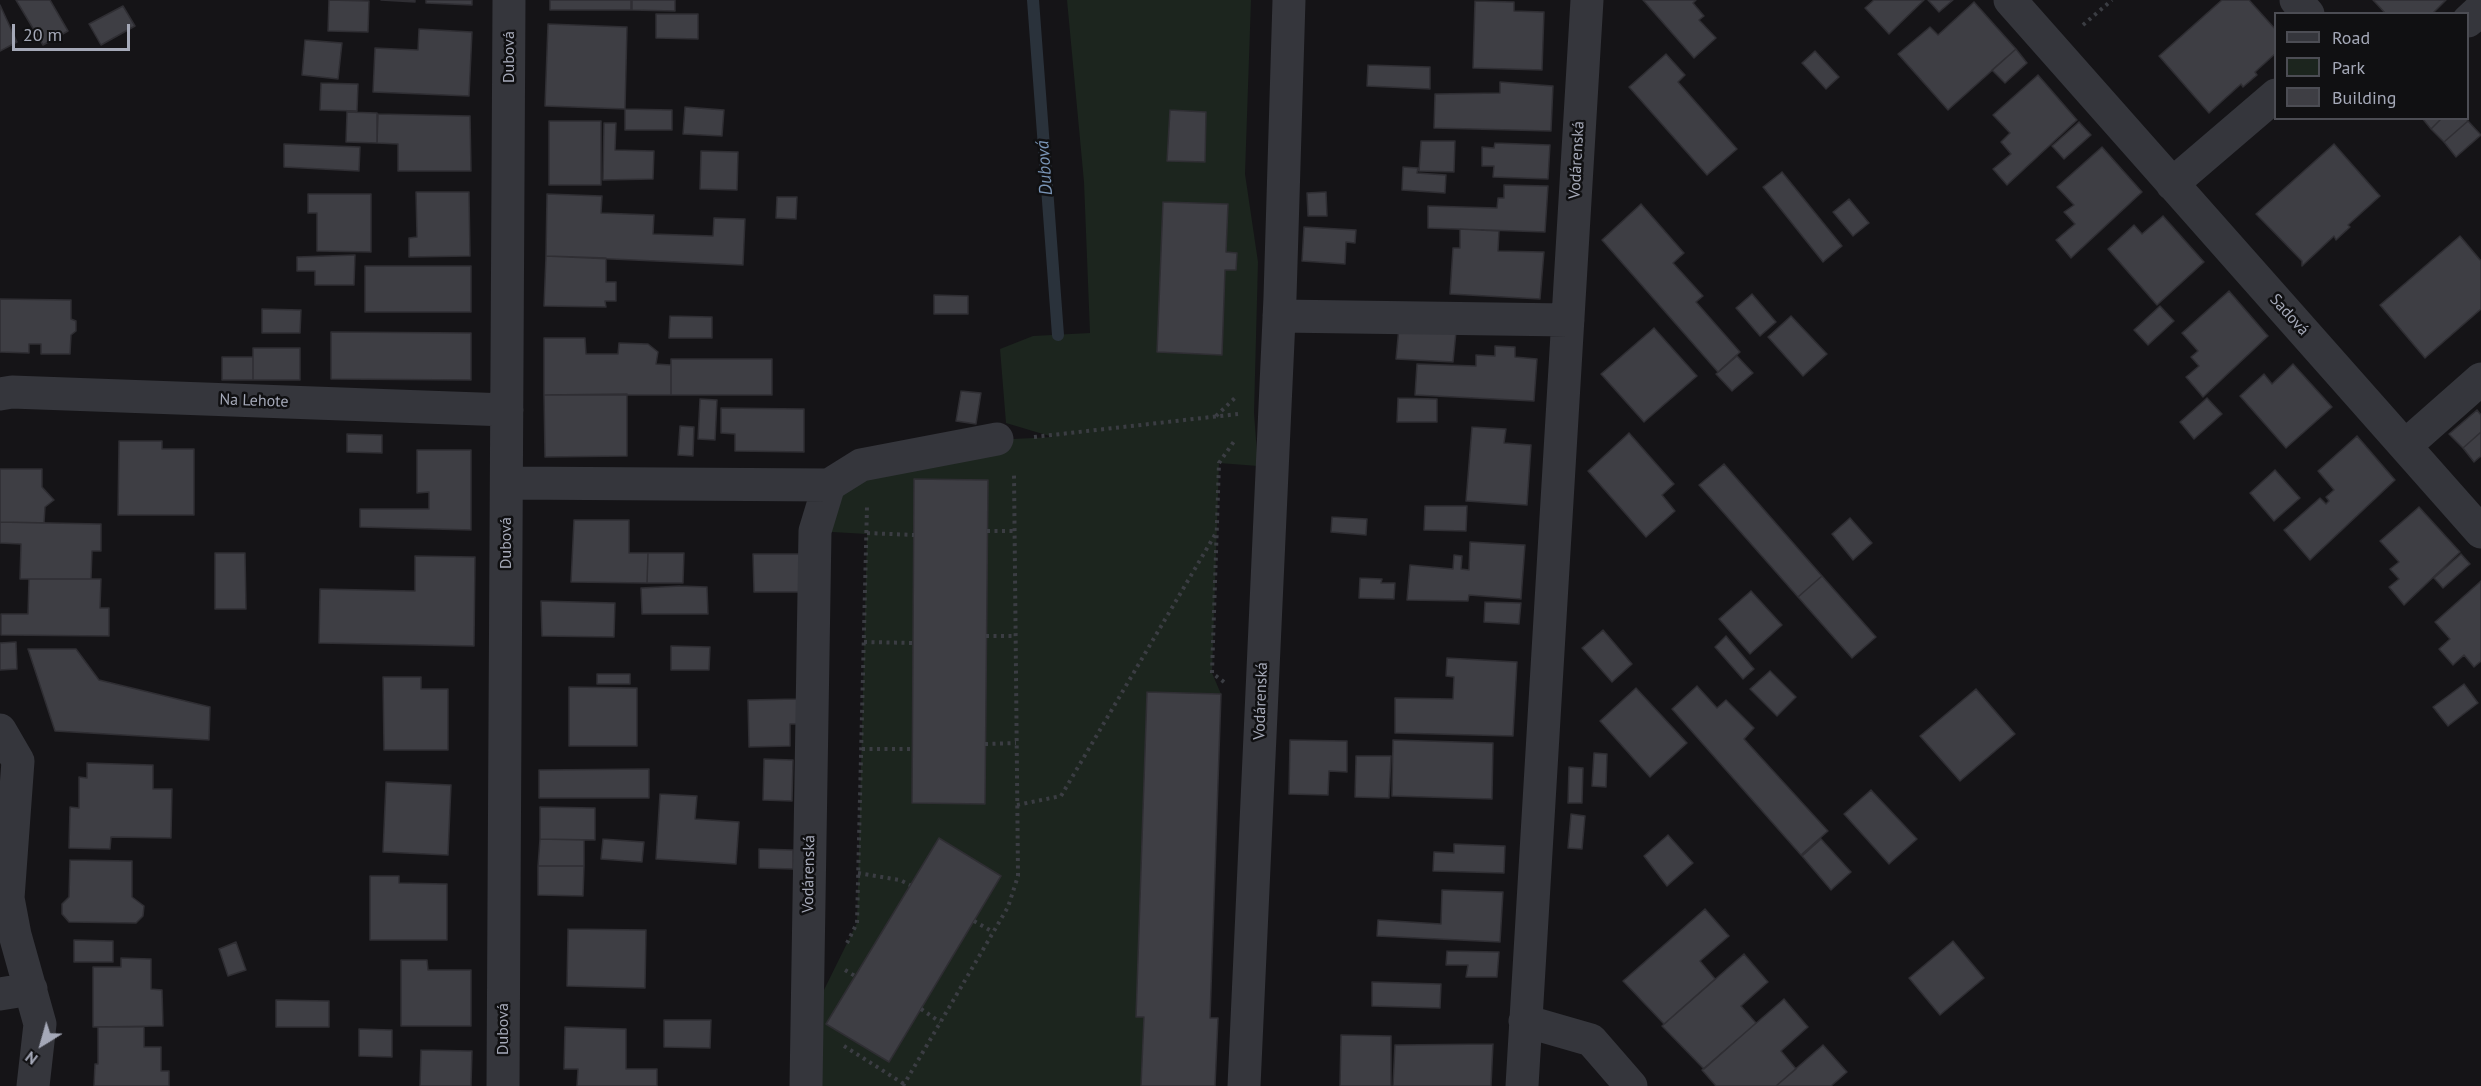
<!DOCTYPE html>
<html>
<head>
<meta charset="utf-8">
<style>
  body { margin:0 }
  #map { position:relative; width:2481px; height:1086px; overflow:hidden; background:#151417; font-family:"PT Sans",sans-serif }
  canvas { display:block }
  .legend { position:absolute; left:2274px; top:12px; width:195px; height:108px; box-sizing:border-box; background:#101012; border:2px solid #4c4d54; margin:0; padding:8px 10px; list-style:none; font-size:18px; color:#a5a9b8 }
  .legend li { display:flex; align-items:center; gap:12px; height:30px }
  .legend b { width:30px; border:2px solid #4c4d54 }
  .north { position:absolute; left:12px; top:1014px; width:60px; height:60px; -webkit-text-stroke:4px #101012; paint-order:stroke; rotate:217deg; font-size:16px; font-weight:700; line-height:24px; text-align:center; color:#a5a9b8 }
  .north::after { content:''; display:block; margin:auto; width:21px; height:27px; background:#a5a9b8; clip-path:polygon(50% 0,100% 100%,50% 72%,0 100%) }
  .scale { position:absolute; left:12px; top:24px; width:118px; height:27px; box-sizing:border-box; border:3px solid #a5a9b8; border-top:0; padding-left:8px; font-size:18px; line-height:21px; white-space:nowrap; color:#a5a9b8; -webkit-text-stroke:4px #101012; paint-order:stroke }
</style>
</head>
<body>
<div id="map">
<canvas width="2481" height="1086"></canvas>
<ul class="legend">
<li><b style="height:8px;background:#35363c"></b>Road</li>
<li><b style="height:16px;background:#1c251e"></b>Park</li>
<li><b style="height:16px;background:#3e3e44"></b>Building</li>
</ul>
<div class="north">N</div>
<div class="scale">20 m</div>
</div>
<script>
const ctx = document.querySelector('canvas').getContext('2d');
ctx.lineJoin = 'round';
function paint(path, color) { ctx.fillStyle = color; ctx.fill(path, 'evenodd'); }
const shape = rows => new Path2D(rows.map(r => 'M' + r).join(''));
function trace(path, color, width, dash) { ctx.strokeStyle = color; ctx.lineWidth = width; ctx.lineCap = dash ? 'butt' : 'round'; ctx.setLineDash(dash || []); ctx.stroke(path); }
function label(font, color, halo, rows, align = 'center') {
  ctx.font = font + ' "PT Sans",sans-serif'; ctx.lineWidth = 5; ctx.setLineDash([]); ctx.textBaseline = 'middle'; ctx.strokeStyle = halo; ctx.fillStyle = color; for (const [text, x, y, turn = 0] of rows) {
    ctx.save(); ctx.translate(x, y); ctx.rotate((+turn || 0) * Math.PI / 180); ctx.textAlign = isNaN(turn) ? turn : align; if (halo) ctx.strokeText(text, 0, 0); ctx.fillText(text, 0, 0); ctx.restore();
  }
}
const green = shape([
  [1067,0,1251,0,1245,174,1258,262,1254,413,1258,466,1219,463,1212,673,1221,694,1147,692,1136,1017,1144,1017,1141,1086,816,1086,821,996,857,923,867,534,815,531,867,463,1013,439,1053,437,1006,423,1000,349,1033,336,1090,333,1084,182]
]);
const stream = shape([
  [1033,0,1058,335]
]);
const building = shape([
  [16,0,50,0,68,31,43,45,16,0],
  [329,0,369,1,368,32,328,31,329,0],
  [381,0,415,0,415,2,381,0],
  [426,0,472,0,472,5,426,3,426,0],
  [550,0,631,0,631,10,550,10,550,0],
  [632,0,675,0,675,11,632,10,632,0],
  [1643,0,1696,0,1693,3,1704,16,1699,20,1716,38,1694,58,1643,0],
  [1874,0,1924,0,1889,34,1865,8,1874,0],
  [1928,0,1953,0,1939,12,1928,0],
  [2222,0,2249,0,2276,30,2276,53,2255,72,2257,75,2243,87,2241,84,2209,113,2159,56,2222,0],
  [2373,0,2446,0,2432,14,2386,14,2373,0],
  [1475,1,1514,2,1514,11,1544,12,1542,70,1473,68,1475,1],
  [1974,2,2016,49,1948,110,1898,54,1930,27,1938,35,1974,2],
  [0,5,17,42,0,51,0,5],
  [123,6,135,26,101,45,89,24,123,6],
  [656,14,698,14,698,39,656,38,656,14],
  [548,24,627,27,625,109,545,106,548,24],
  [419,29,472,32,469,96,373,92,375,48,418,50,419,29],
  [305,40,342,43,338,79,302,75,305,40],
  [2016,49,2027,63,2005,83,1992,70,2016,49],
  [1815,51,1839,77,1826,89,1802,63,1815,51],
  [1666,54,1685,75,1678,82,1737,149,1707,175,1629,87,1666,54],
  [1368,65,1430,67,1430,89,1367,86,1368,65],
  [2038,75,2077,120,2007,185,1993,169,2011,154,2001,142,2010,133,1993,115,2038,75],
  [1500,82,1553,86,1551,131,1434,128,1435,94,1500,93,1500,82],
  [321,83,358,84,357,111,320,110,321,83],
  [685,107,724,110,722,136,683,134,685,107],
  [625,109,672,110,672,130,625,130,625,109],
  [1170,110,1206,112,1205,162,1167,161,1170,110],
  [347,112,377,113,377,143,346,142,347,112],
  [378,114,470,116,471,171,398,171,398,144,377,143,378,114],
  [2422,118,2442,118,2431,129,2422,118],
  [2442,118,2466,118,2468,121,2444,142,2431,129,2442,118],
  [549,121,601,121,601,185,549,185,549,121],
  [2468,121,2481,135,2456,157,2444,142,2468,121],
  [2079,122,2091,135,2064,159,2052,146,2079,122],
  [604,123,616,123,615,150,654,151,653,179,603,180,604,123],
  [1421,141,1455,141,1454,172,1419,171,1421,141],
  [1495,143,1550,145,1548,179,1493,177,1494,166,1482,166,1482,147,1494,148,1495,143],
  [284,144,360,147,359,171,284,167,284,144],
  [2334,144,2380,196,2348,225,2350,227,2336,240,2334,236,2302,266,2302,261,2256,214,2334,144],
  [2102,147,2142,192,2071,258,2056,240,2075,224,2064,212,2074,205,2057,187,2102,147],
  [701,151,738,152,737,190,700,189,701,151],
  [1403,167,1418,168,1417,173,1446,175,1445,193,1402,190,1403,167],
  [1782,172,1842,246,1823,262,1763,187,1782,172],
  [1504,185,1548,186,1545,232,1428,228,1428,206,1497,208,1498,198,1504,198,1504,185],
  [416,192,469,192,470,256,409,257,409,238,417,237,416,192],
  [1326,192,1327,216,1308,216,1307,193,1326,192],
  [308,194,371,194,371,252,317,251,317,213,308,213,308,194],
  [547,194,602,196,601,213,654,215,653,234,713,236,714,218,745,219,743,265,546,256,547,194],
  [777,197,797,197,796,219,776,218,777,197],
  [1849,199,1869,223,1853,236,1833,212,1849,199],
  [1163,202,1228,204,1226,252,1237,253,1236,270,1225,270,1222,355,1157,352,1163,202],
  [1641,204,1684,253,1673,263,1703,296,1696,302,1740,352,1718,372,1602,240,1641,204],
  [2163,216,2204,262,2157,305,2108,249,2134,225,2142,234,2163,216],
  [1304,227,1356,230,1355,243,1346,242,1345,264,1302,261,1304,227],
  [1460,229,1499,231,1498,251,1544,252,1540,299,1450,294,1453,248,1460,248,1460,229],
  [2460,236,2481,261,2481,309,2425,358,2380,305,2460,236],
  [355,255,354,285,315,285,315,271,297,271,297,257,355,255],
  [546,256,606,258,606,282,616,282,616,301,605,301,606,307,544,306,546,256],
  [365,266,471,266,471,312,365,312,365,266],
  [2229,291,2268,336,2203,397,2186,377,2199,366,2191,357,2198,351,2182,333,2229,291],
  [1752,294,1776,322,1760,336,1736,308,1752,294],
  [934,295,968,296,968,314,934,314,934,295],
  [0,299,71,300,71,319,76,321,76,331,71,335,70,354,41,354,41,344,29,344,29,353,0,352,0,299],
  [2160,306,2174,321,2148,345,2134,330,2160,306],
  [262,309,301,310,300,333,262,333,262,309],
  [670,316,712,317,712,338,669,338,670,316],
  [1791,316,1827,354,1803,376,1768,337,1791,316],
  [1399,327,1456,332,1453,362,1396,359,1399,327],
  [1654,328,1697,376,1644,422,1601,374,1654,328],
  [331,332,471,333,471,380,331,379,331,332],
  [544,338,585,338,586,354,618,354,619,343,648,344,658,352,656,364,671,365,671,395,544,395,544,338],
  [1495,346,1515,347,1515,357,1537,359,1534,401,1415,395,1417,364,1476,366,1476,355,1495,356,1495,346],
  [253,348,300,348,300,380,253,380,253,348],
  [1737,356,1753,373,1732,391,1716,374,1737,356],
  [222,357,253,357,253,380,222,380,222,357],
  [671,359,772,359,772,395,671,395,671,359],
  [2293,364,2332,407,2286,448,2240,396,2264,374,2272,384,2293,364],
  [961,391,981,393,976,424,956,421,961,391],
  [627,394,627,456,545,457,544,395,627,394],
  [1398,398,1437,399,1437,422,1397,422,1398,398],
  [2207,398,2222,414,2194,439,2180,422,2207,398],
  [700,399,717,400,715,440,698,439,700,399],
  [721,408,804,409,804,452,735,451,735,434,721,433,721,408],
  [2477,410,2481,415,2481,432,2463,448,2449,434,2477,410],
  [680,426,694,427,693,456,678,455,680,426],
  [1472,427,1506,429,1504,443,1531,445,1527,505,1466,501,1472,427],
  [2481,432,2481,456,2474,462,2463,448,2481,432],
  [1629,433,1674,484,1662,495,1675,511,1646,537,1588,471,1629,433],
  [347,434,382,435,382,453,347,452,347,434],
  [2357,436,2395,480,2310,560,2284,530,2320,498,2326,504,2329,501,2326,497,2334,490,2318,471,2357,436],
  [119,441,162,441,162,449,194,449,194,515,118,515,119,441],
  [417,450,471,450,471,530,360,527,360,509,429,509,429,492,417,493,417,450],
  [1724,464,1822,576,1798,597,1699,485,1724,464],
  [0,469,42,469,42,487,54,500,45,507,44,523,0,522,0,469],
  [2275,470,2300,498,2274,521,2250,493,2275,470],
  [914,479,988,480,985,804,912,803,914,479],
  [1425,506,1467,506,1466,531,1424,530,1425,506],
  [2419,507,2460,552,2404,605,2389,587,2399,579,2390,569,2399,562,2380,541,2419,507],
  [1332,517,1367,519,1366,535,1331,532,1332,517],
  [1850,518,1872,543,1853,560,1832,534,1850,518],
  [574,520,629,520,629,553,648,553,647,583,571,582,574,520],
  [0,522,101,524,101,551,92,551,91,579,20,579,21,544,0,543,0,522],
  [1470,542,1525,545,1521,599,1469,595,1468,601,1407,600,1410,565,1453,569,1454,555,1462,556,1461,569,1469,570,1470,542],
  [215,553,245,553,246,609,215,609,215,553],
  [648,553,684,553,683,583,647,583,648,553],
  [753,554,800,554,800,592,754,592,753,554],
  [2461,554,2470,564,2443,588,2434,578,2461,554],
  [415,556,475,557,474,646,319,643,320,589,415,591,415,556],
  [1822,576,1876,637,1852,658,1798,597,1822,576],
  [1360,578,1382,579,1381,583,1395,583,1394,599,1359,598,1360,578],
  [29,579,101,579,100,608,109,608,109,636,1,635,1,614,28,614,29,579],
  [2481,581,2481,661,2474,667,2464,655,2453,665,2439,649,2450,639,2435,622,2481,581],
  [680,586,707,587,708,614,642,614,641,588,680,586],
  [1751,591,1782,625,1750,654,1719,619,1751,591],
  [541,601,615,603,614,637,542,636,541,601],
  [1485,602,1521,603,1519,624,1484,622,1485,602],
  [1603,630,1632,664,1612,682,1582,648,1603,630],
  [1726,636,1754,669,1743,679,1715,647,1726,636],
  [16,642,17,669,0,670,0,643,16,642],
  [671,646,710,647,709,670,671,670,671,646],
  [28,649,76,649,99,680,210,707,209,740,55,731,28,649],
  [1447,658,1517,662,1513,736,1395,733,1395,698,1453,699,1454,677,1446,676,1447,658],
  [1770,671,1796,697,1777,716,1750,689,1770,671],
  [597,674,630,674,630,684,597,684,597,674],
  [383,677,421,677,421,689,448,689,448,750,384,750,383,677],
  [2464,684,2478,703,2448,726,2433,707,2464,684],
  [1697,686,1717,708,1726,700,1754,728,1744,739,1828,831,1801,855,1672,709,1697,686],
  [569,687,637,688,637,746,569,746,569,687],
  [1636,688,1687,743,1650,777,1600,721,1636,688],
  [1976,689,2015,734,1960,781,1920,736,1976,689],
  [1147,692,1221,694,1210,1018,1218,1018,1215,1086,1141,1086,1144,1017,1136,1017,1147,692],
  [797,699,798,724,790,724,790,746,749,747,748,700,797,699],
  [1290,740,1347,741,1347,772,1329,771,1328,795,1289,794,1290,740],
  [1393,740,1493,743,1492,799,1392,796,1393,740],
  [1594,753,1607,754,1606,787,1592,786,1594,753],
  [1356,756,1391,756,1389,798,1355,797,1356,756],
  [764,759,793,760,792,801,763,800,764,759],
  [87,763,153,765,153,789,172,789,171,838,111,837,110,849,69,848,70,807,79,808,79,777,87,778,87,763],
  [1569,767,1583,768,1582,803,1568,803,1569,767],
  [649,769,649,798,539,798,539,770,649,769],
  [386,782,451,785,448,855,383,852,386,782],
  [1871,790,1917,839,1889,864,1844,814,1871,790],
  [660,794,697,796,695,819,739,822,736,864,656,859,660,794],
  [540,807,595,808,595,840,540,839,540,807],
  [1571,814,1585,816,1582,849,1568,848,1571,814],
  [1668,835,1693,863,1667,886,1644,856,1668,835],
  [939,838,1001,876,889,1062,826,1024,939,838],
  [540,839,584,840,584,866,538,866,540,839],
  [603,839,644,842,642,862,601,859,603,839],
  [1821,839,1851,872,1831,890,1802,856,1821,839],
  [1454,844,1505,846,1504,873,1433,871,1434,852,1454,853,1454,844],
  [759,849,793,850,793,869,759,868,759,849],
  [70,860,132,861,132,897,144,906,143,916,136,923,69,922,62,914,62,904,69,897,70,860],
  [538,866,584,866,583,896,538,895,538,866],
  [370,876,399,876,399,883,447,884,447,940,370,940,370,876],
  [1442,890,1503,892,1500,942,1377,936,1378,920,1441,924,1442,890],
  [1705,909,1729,936,1700,961,1715,979,1664,1024,1623,981,1705,909],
  [568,929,646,930,645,988,567,986,568,929],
  [74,940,113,941,113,962,74,962,74,940],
  [1953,941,1984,978,1940,1015,1909,978,1953,941],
  [236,942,246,970,228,976,219,949,236,942],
  [1447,951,1499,952,1497,977,1466,977,1468,965,1446,965,1447,951],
  [1744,954,1768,982,1741,1006,1756,1023,1704,1069,1662,1026,1744,954],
  [121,958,151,959,151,989,162,990,163,1026,93,1027,93,967,121,967,121,958],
  [401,960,427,960,428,970,471,970,471,1026,401,1026,401,960],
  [1372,982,1441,984,1440,1008,1372,1006,1372,982],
  [1784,999,1808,1027,1781,1051,1796,1069,1776,1086,1716,1086,1702,1070,1784,999],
  [276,1000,329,1001,329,1027,276,1027,276,1000],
  [664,1020,711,1020,710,1048,664,1047,664,1020],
  [98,1027,144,1027,144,1047,161,1047,161,1071,169,1071,169,1086,94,1086,95,1064,98,1064,98,1027],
  [565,1027,626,1029,626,1069,657,1069,657,1086,577,1086,578,1069,564,1069,565,1027],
  [359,1029,392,1030,392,1057,359,1056,359,1029],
  [1341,1035,1391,1036,1391,1086,1340,1086,1341,1035],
  [1493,1044,1491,1086,1393,1086,1395,1045,1493,1044],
  [1823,1045,1847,1072,1831,1086,1776,1086,1823,1045],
  [421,1050,472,1051,471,1086,420,1086,421,1050]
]);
const path = shape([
  [2083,25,2112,0],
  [1216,416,1237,396],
  [1034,437,1238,414],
  [987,531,1014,531],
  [867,533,914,535],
  [986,636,1015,636],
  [864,642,913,643],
  [1224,682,1212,673,1219,463,1235,440],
  [985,744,1016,743],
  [862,749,912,749],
  [1017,805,1061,796,1216,533],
  [858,873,900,880,910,885],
  [974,921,993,932],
  [847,943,857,923,867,506],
  [845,970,855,976],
  [921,1009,940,1022],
  [844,1046,904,1084],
  [903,1086,1008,907,1018,876,1014,472]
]);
const minor = shape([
  [2010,0,2481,532],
  [2296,0,2308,14],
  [2468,21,2481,9],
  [2172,184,2276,95],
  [1279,316,1568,320],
  [0,394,12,392,507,410],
  [2405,446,2481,379],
  [507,483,829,485],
  [0,730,18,761,8,898,15,935,40,1024,33,1086],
  [0,994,31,989],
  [1525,1021,1591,1040,1631,1086],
  [503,1086,509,0],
  [806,1086,815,531,829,485,861,465,997,439],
  [1244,1086,1280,297,1289,0],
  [1522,1086,1587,0]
]);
const streetNames = [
  ["Dubová",509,57,-90],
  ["Vodárenská",1577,160,-87],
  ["Sadová",2289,315,48],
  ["Na Lehote",254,401,2],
  ["Dubová",506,543,-90],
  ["Vodárenská",1261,701,-88],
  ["Vodárenská",809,874,-89],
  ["Dubová",503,1029,-90]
];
const waterNames = [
  ["Dubová",1045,168,-94]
];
paint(green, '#1c251e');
trace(stream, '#2a323b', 12);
paint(building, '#3e3e44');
trace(building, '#2f2e33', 1.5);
trace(path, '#3b3d43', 4, [3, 4.5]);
trace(minor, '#35363c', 33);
label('16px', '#a5a9b8', '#101012', streetNames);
label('italic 18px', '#7994b6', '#101012', waterNames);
</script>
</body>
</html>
